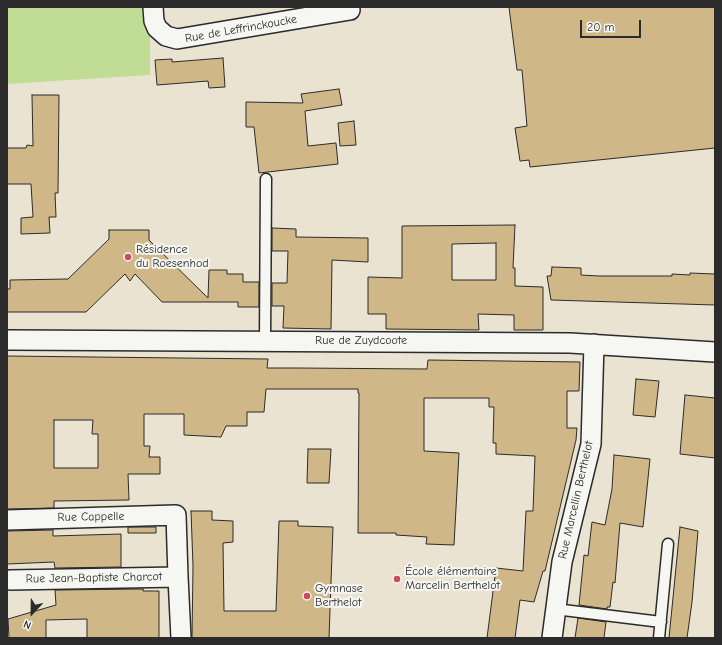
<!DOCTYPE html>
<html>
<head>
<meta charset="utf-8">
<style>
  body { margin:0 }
  #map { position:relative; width:722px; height:645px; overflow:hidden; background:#ebe3d2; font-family:"Comic Neue",sans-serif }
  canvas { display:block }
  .frame { position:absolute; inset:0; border:8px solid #2b2b2b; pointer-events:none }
  .north { position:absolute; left:12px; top:593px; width:40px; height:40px; -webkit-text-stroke:3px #f6f6f2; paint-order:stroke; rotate:202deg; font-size:11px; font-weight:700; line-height:16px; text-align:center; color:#2b2b2b }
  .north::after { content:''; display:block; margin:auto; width:14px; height:18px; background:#2b2b2b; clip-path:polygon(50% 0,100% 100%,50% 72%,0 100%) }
  .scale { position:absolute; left:580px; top:20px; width:61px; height:18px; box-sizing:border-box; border:2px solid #2b2b2b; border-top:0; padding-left:5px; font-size:12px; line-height:14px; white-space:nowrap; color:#2b2b2b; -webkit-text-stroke:3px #f6f6f2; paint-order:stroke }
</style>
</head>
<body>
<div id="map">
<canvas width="722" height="645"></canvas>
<div class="frame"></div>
<div class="north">N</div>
<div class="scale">20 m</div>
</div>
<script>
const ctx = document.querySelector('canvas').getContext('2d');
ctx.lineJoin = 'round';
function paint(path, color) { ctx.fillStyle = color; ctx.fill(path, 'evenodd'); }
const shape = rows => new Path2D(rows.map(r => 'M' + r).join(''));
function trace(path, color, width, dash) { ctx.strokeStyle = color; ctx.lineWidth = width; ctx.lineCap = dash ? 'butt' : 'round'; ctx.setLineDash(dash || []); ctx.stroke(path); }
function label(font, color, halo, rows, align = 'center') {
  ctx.font = font + ' "Comic Neue",sans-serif'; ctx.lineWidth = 4; ctx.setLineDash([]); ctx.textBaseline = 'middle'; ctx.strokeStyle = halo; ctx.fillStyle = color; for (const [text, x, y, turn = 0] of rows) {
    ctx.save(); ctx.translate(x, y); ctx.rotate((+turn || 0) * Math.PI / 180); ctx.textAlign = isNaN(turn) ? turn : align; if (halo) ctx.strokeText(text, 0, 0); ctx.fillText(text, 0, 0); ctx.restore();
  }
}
const green = shape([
  [7,7,154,7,150,24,150,75,7,84]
]);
const building = shape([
  [509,7,715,7,715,148,530,167,529,160,520,161,515,128,527,126,522,70,517,70,509,7],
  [223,58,225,87,209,88,208,81,157,85,155,60,172,59,172,62,223,58],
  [339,89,342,105,305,111,308,146,336,143,338,164,259,173,254,127,246,127,246,102,303,103,301,94,339,89],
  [32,95,59,95,58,193,55,193,56,217,49,217,50,233,21,234,21,218,33,217,31,184,7,184,7,148,26,148,27,145,33,146,32,95],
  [354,121,356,145,340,146,338,123,354,121],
  [515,225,513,268,515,268,515,286,543,287,543,330,514,330,514,315,478,314,479,330,386,329,386,314,368,314,368,277,402,278,402,226,515,225],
  [496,243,496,280,452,280,452,244,496,243],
  [272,228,296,229,296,237,368,238,368,262,332,260,331,329,283,328,284,306,272,306,272,283,287,283,288,251,272,251,272,228],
  [109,230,149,230,149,240,208,298,209,270,227,270,227,274,243,274,243,282,259,282,259,307,238,307,238,302,162,302,135,274,130,281,125,274,86,312,7,312,7,289,10,289,10,280,68,279,109,239,109,230],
  [552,267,581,268,581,275,599,276,672,276,672,274,690,275,690,273,715,274,715,305,551,300,547,276,551,276,552,267],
  [7,356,268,359,267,368,299,368,427,369,428,360,580,362,579,391,567,391,567,428,577,428,576,440,545,571,543,571,534,602,520,600,515,638,487,638,496,568,523,571,526,511,533,511,535,456,496,454,496,443,493,443,494,407,489,407,489,398,424,398,424,451,459,453,454,545,426,544,427,537,396,535,396,533,358,533,359,393,358,393,358,389,266,389,264,412,247,412,247,426,226,426,221,437,184,435,184,414,144,414,144,446,150,446,149,457,160,457,160,474,128,474,129,500,54,501,54,508,7,509,7,356],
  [54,420,93,420,92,434,98,434,98,468,54,468,54,420],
  [636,379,659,381,655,417,633,415,636,379],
  [685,395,715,398,715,458,680,454,685,395],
  [308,449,331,449,329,483,307,483,308,449],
  [614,455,650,459,643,527,620,523,615,583,613,582,610,607,607,607,607,609,579,605,584,555,588,556,592,522,605,525,612,489,614,455],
  [191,511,212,511,212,520,233,521,233,542,223,543,224,611,276,611,279,521,298,521,298,526,333,527,329,638,192,638,193,566,191,511],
  [128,527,156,527,156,533,128,533,128,527],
  [680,527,698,531,692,602,687,638,669,638,680,527],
  [53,530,53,536,121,534,121,567,55,568,54,562,7,564,7,531,53,530],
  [143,589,143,591,159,591,159,638,87,638,87,619,46,620,46,638,9,638,8,619,56,605,55,590,143,589],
  [578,618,606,622,604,638,575,638,578,618]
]);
const lane = shape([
  [265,341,266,179],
  [555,609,661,622],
  [659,638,668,544]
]);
const street = shape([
  [153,7,154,21,157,28,166,36,177,39,350,10],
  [7,340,570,343,715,352],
  [7,520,176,515,178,577],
  [10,580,178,577,181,638],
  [552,638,562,562,591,444,594,344]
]);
const markers = [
  [128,257,4,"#d1495b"],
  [397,579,4,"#d1495b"],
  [307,596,4,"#d1495b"]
];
const streetNames = [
  ["Rue de Leffrinckoucke",241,29,-10],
  ["Rue de Zuydcoote",361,341],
  ["Rue Marcellin Berthelot",576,500,-77],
  ["Rue Cappelle",91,517,-1],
  ["Rue Jean-Baptiste Charcot",94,578,-1]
];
const poiNames = [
  ["Résidence",136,250],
  ["du Roesenhod",136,264],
  ["École élémentaire",405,572],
  ["Marcelin Berthelot",405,586],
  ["Gymnase",315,589],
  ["Berthelot",315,603]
];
paint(green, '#c1dd95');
paint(building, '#d0b787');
trace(building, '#2b2b2b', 1);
trace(lane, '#2b2b2b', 13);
trace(street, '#2b2b2b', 22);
trace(lane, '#f6f6f2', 10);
trace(street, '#f6f6f2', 19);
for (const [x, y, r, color] of markers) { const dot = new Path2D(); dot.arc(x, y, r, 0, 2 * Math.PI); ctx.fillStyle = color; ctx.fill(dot); trace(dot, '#f6f6f2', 1.5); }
label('12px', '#2b2b2b', '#f6f6f2', streetNames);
label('12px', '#2b2b2b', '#f6f6f2', poiNames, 'left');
</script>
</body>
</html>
